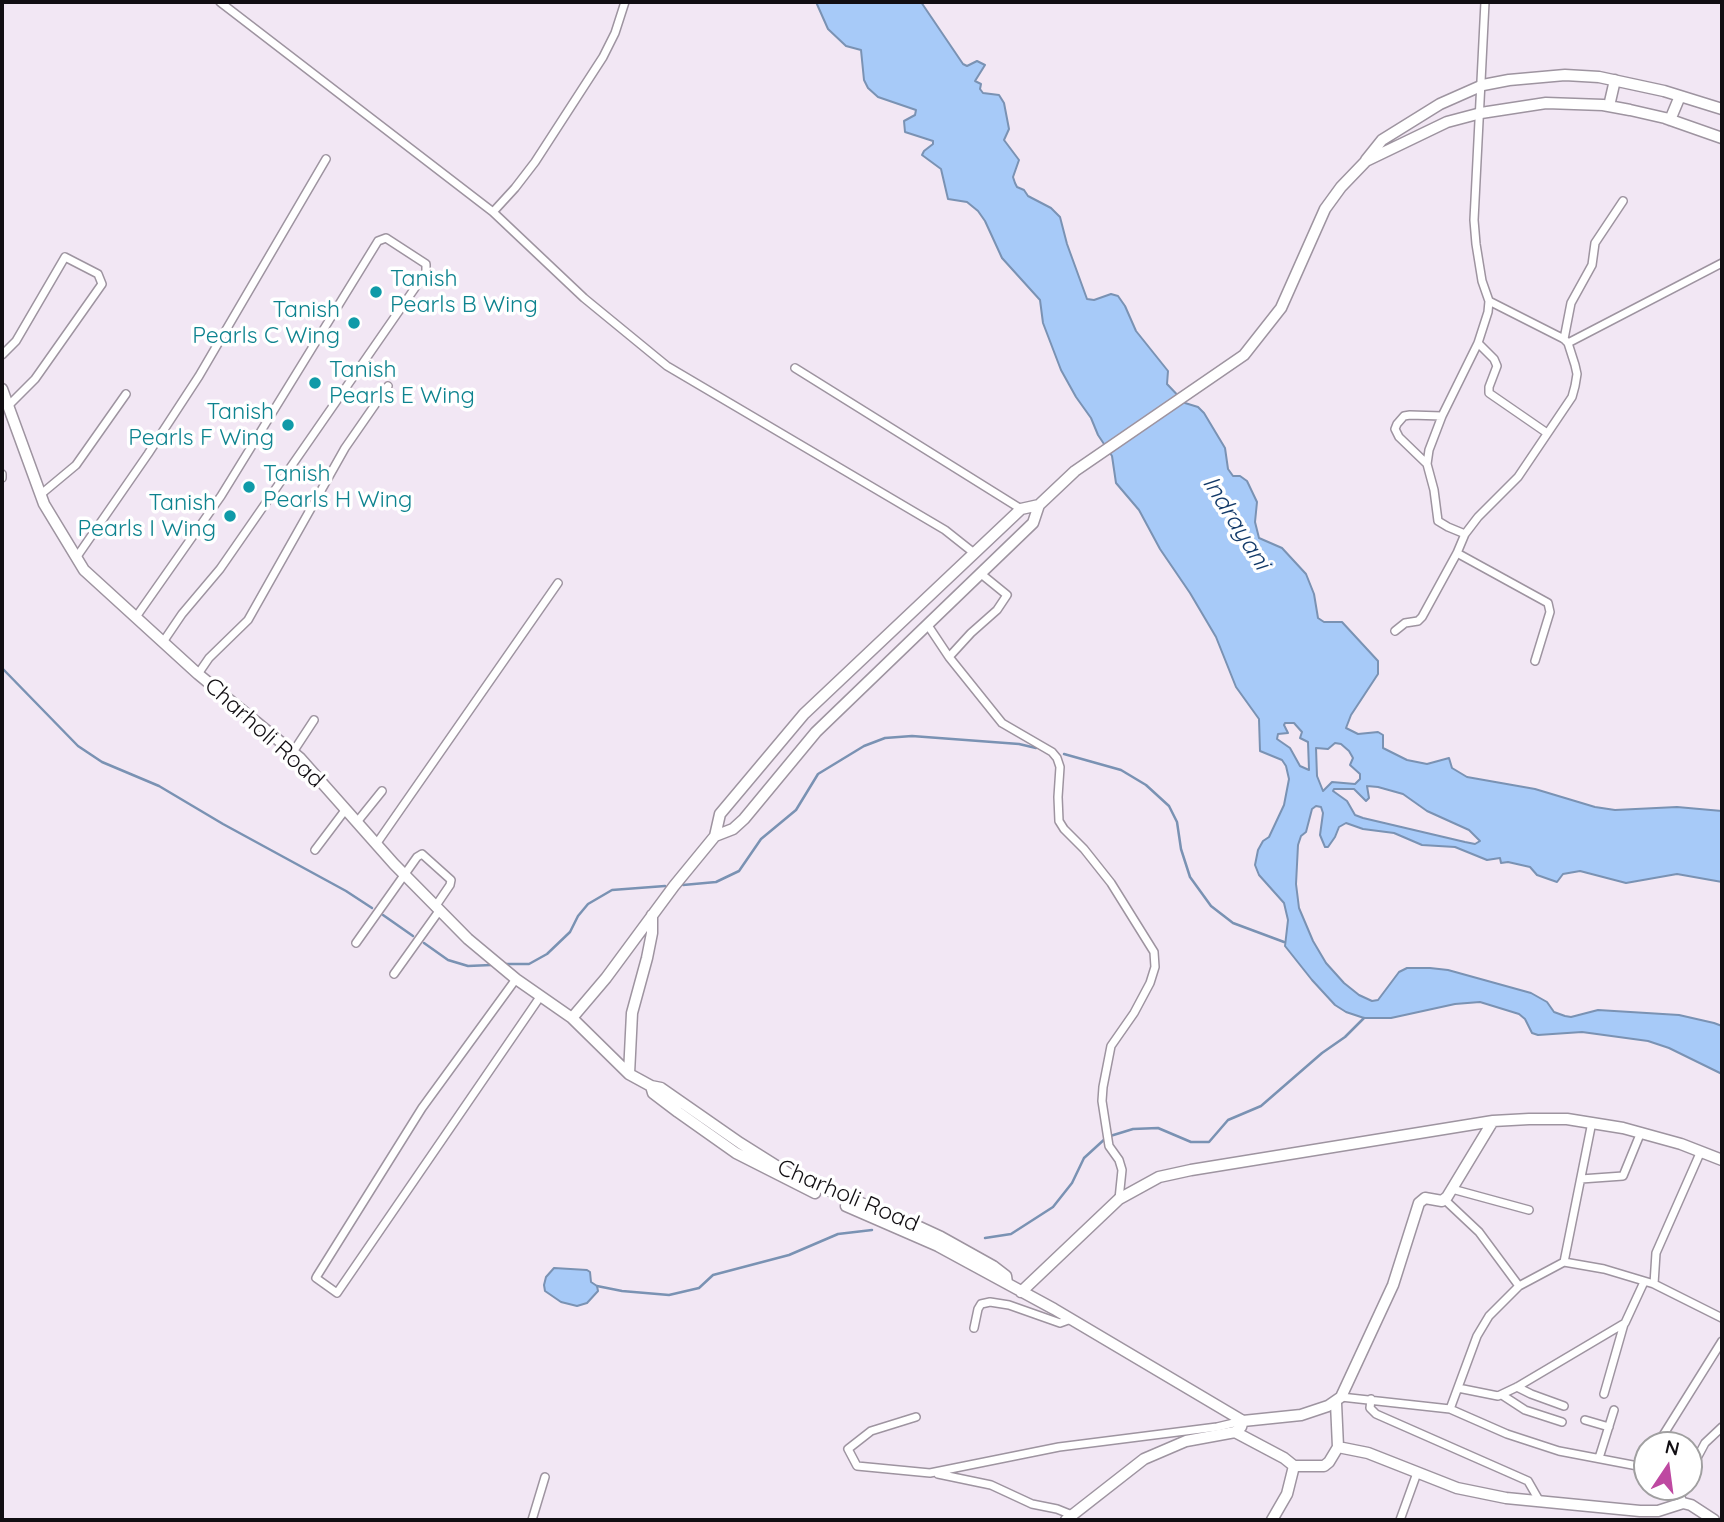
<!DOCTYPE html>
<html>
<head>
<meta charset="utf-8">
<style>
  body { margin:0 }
  #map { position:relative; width:1724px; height:1522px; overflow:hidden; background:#f2e7f4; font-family:Quicksand,sans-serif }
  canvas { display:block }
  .frame { position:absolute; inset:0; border:4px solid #110e12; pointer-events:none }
  .north { position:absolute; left:1633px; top:1431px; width:70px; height:70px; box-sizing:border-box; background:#fff; border:2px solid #a09fa0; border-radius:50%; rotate:13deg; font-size:19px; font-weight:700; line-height:28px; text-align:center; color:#110e12 }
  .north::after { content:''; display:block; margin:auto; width:24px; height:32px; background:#be49a1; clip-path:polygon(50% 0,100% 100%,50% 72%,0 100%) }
</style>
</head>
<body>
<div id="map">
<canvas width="1724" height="1522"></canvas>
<div class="frame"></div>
<div class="north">N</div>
</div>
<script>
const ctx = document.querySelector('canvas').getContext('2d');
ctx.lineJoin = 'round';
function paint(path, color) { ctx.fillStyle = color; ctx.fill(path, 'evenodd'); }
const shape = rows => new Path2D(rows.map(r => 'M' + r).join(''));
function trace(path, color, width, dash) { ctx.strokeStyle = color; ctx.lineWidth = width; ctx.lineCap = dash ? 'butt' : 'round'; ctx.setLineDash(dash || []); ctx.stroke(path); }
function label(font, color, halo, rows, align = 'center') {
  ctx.font = font + ' Quicksand,sans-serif'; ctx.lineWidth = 7; ctx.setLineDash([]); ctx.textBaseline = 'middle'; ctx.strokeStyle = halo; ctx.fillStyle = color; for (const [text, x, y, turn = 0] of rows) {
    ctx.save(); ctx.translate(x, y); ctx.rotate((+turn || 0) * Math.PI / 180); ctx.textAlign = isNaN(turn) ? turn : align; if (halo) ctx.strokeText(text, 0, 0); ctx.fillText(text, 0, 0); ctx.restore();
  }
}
const water = shape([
  [816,2,921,2,963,64,967,66,977,61,985,65,975,81,981,84,980,89,983,93,999,95,1004,103,1009,129,1004,140,1019,160,1013,177,1015,183,1017,187,1024,190,1028,196,1051,208,1060,217,1067,244,1087,299,1094,300,1111,294,1118,296,1125,306,1136,331,1168,371,1167,384,1185,403,1198,407,1204,413,1225,448,1228,469,1233,476,1240,476,1247,481,1257,502,1255,522,1259,538,1282,548,1306,574,1314,594,1318,618,1324,622,1342,622,1378,661,1378,674,1351,715,1346,728,1358,734,1378,732,1383,735,1383,748,1407,760,1427,764,1449,758,1452,768,1467,777,1535,789,1595,807,1615,810,1677,807,1722,811,1722,882,1677,874,1626,883,1580,871,1563,874,1557,882,1537,875,1530,867,1508,862,1501,863,1500,858,1487,860,1455,847,1422,845,1394,833,1363,829,1346,823,1339,827,1335,837,1328,847,1325,847,1320,835,1323,813,1321,807,1316,806,1312,809,1306,832,1301,836,1298,845,1296,884,1299,908,1313,941,1326,963,1344,983,1359,995,1372,1001,1378,1000,1399,972,1407,968,1430,968,1448,970,1531,993,1547,1002,1554,1012,1565,1016,1571,1017,1598,1010,1679,1015,1714,1023,1722,1026,1722,1074,1669,1048,1648,1041,1582,1032,1538,1035,1532,1033,1525,1019,1519,1014,1480,1002,1455,1004,1391,1018,1364,1018,1346,1012,1335,1005,1312,980,1285,946,1288,920,1284,903,1259,875,1255,865,1258,850,1263,841,1269,837,1284,805,1289,779,1286,766,1282,760,1260,751,1259,719,1236,687,1216,637,1190,593,1160,549,1139,510,1116,483,1112,456,1098,435,1091,418,1076,397,1061,370,1043,323,1040,300,1002,258,985,221,978,211,967,202,948,199,941,169,922,155,924,151,933,144,933,141,905,132,904,121,915,115,916,110,878,97,868,88,864,80,861,50,846,46,828,29,816,2],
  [1285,723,1294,723,1302,732,1300,738,1308,742,1309,770,1300,766,1290,748,1277,739,1278,734,1288,733,1284,725,1285,723],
  [1335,743,1341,744,1349,751,1353,758,1350,765,1360,774,1360,779,1355,784,1332,782,1323,791,1317,776,1316,748,1328,749,1335,743],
  [1367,786,1378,787,1403,794,1427,811,1469,830,1480,841,1475,844,1465,842,1363,818,1355,815,1347,801,1333,791,1334,789,1354,789,1366,801,1369,798,1367,786],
  [554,1268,587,1270,590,1272,591,1282,597,1286,598,1291,587,1303,577,1306,561,1302,545,1291,544,1285,546,1277,554,1268]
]);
const stream = shape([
  [2,668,78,746,102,762,159,786,223,824,346,891,372,908],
  [1064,754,1121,770,1146,785,1169,806,1177,822,1181,849,1190,877,1211,906,1233,923,1284,942],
  [683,885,716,882,739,871,761,839,796,810,818,774,864,746,885,738,912,736,1019,744,1036,748],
  [383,915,413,936],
  [424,943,448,960,468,966,491,965],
  [505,964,529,964,547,954,570,932,578,916,588,904,612,890,665,886],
  [985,1238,1011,1234,1053,1207,1072,1183,1084,1158,1107,1137,1133,1129,1158,1128,1191,1142,1209,1142,1228,1120,1261,1106,1322,1053,1345,1037,1364,1018],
  [597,1286,622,1291,669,1295,699,1288,713,1275,789,1255,838,1234,872,1230]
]);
const street = shape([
  [220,2,493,212,515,188,535,162,603,57,615,33,625,2],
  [493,212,584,298,667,366,945,530,974,553],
  [1564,339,1571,303,1592,265,1595,243,1623,201],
  [1478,343,1494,359,1497,366,1489,387,1489,393,1547,433],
  [1568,343,1722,263],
  [2,355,16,341,65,257,98,274,102,284,35,379,8,406],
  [795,368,1021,509],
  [1427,464,1399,437,1395,429,1397,424,1404,416,1410,415,1442,416],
  [2,474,2,478],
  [40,495,76,465,126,394],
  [1465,534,1448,527,1438,521,1434,490,1427,464,1429,450,1442,416,1478,343,1488,312,1489,301,1482,281,1476,244,1474,220,1485,2],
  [1457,553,1548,603,1550,612,1535,661],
  [76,558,148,454,199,376,326,159],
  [136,617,221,496,378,241,386,238,426,264,426,272,220,569,182,614,163,642],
  [927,624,949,657,1002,723,1052,752,1057,758,1060,767,1058,797,1059,821,1064,829,1084,849,1111,883,1154,952,1155,967,1150,983,1134,1013,1111,1046,1103,1087,1102,1101,1109,1146,1119,1160,1122,1170,1119,1199],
  [1395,631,1405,623,1418,621,1422,617,1457,553,1465,534,1478,517,1518,477,1572,397,1575,386,1577,374,1575,365,1568,343,1564,339,1489,301],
  [949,657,971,633,997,610,1007,595,980,573],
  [198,674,209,658,248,620,345,448,388,386],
  [293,752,314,720],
  [357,822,382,791],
  [377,843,558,583],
  [315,850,346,809],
  [356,943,417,857,422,854,451,880,450,885,435,907],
  [394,974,439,911],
  [516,979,422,1108,317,1276,316,1278,337,1293,540,997],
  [1581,1179,1623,1176,1641,1132],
  [1452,1189,1529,1210],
  [1445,1200,1479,1232,1519,1286],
  [1564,1262,1592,1122],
  [1654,1284,1656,1253,1701,1151],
  [974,1328,978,1309,981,1304,990,1302,1009,1305,1060,1323,1071,1319],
  [1517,1387,1531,1394,1564,1406],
  [1458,1388,1498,1396,1517,1387,1625,1323,1644,1282],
  [1604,1394,1624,1324],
  [1502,1395,1525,1410,1562,1422],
  [1341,1397,1450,1409,1507,1434,1559,1451,1643,1467,1647,1461],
  [1371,1399,1370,1408,1376,1414,1528,1481,1540,1502],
  [1450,1409,1477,1336,1489,1316,1519,1286,1564,1262,1604,1269,1654,1284,1722,1318],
  [916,1417,871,1431,848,1449,857,1466,930,1473,1059,1447,1217,1427,1242,1421],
  [1585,1420,1609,1427],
  [1657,1445,1722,1341],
  [1599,1458,1614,1410],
  [1689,1473,1705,1443,1722,1427],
  [938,1474,991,1485,1032,1504,1057,1509,1072,1515],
  [1673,1487,1679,1491,1683,1503],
  [532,1520,545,1477],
  [1400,1520,1417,1473]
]);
const secondary = shape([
  [1609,106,1615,80],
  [1670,120,1680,96],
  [1366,160,1382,140,1440,104,1483,85,1509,80,1565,75,1599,77,1664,91,1722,109],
  [2,389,44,504,84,570,198,674,300,758,394,864,468,939,516,979,572,1018,629,1074,651,1086,661,1088,740,1143,794,1177,902,1219,941,1237,993,1266,1006,1276,1007,1283],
  [715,836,720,814,804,714,1021,509,1039,505],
  [572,1018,606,978,674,886,715,836,733,829,744,819,816,732,1033,523,1039,505,1075,471,1244,355,1281,308,1325,209,1341,187,1366,161,1447,122,1481,113,1546,103,1603,105,1630,110,1665,118,1722,138],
  [629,1074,632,1013,647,958,652,933,652,915],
  [651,1086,653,1093,678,1112,736,1153,815,1193],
  [846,1206,938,1246,1054,1309,1243,1421],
  [1021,1292,1119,1199,1159,1177,1191,1170,1493,1121,1529,1119,1567,1119,1623,1128,1681,1144,1722,1160],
  [1336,1403,1338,1447,1368,1453,1457,1488,1506,1498,1640,1511,1658,1511,1683,1503,1691,1505,1714,1520],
  [1243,1421,1301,1415,1328,1406,1341,1397,1393,1285,1419,1203,1425,1198,1442,1201,1447,1197,1493,1121],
  [1235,1432,1284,1458,1294,1466,1324,1466,1329,1462,1338,1447],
  [1066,1520,1144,1459,1186,1441,1235,1432,1241,1427,1243,1421],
  [1272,1520,1287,1494,1294,1466]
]);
const markers = [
  [376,292,7,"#0f9aa8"],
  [354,323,7,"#0f9aa8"],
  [315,383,7,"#0f9aa8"],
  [288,425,7,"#0f9aa8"],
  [249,487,7,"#0f9aa8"],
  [230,516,7,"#0f9aa8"]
];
const cultureNames = [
  ["Tanish",390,279],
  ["Pearls B Wing",390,305],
  ["Tanish",340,310,"right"],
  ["Pearls C Wing",340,336,"right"],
  ["Tanish",329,370],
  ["Pearls E Wing",329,396],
  ["Tanish",274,412,"right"],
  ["Pearls F Wing",274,438,"right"],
  ["Tanish",263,474],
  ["Pearls H Wing",263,500],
  ["Tanish",216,503,"right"],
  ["Pearls I Wing",216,529,"right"]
];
const streetNames = [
  ["Charholi Road",264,733,42],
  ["Charholi Road",848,1196,23]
];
const waterNames = [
  ["Indrayani",1236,523,58]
];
paint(water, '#a7caf8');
trace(water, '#7a92b3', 2);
trace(stream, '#7a92b3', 2.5);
trace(street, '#9e94a0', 10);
trace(secondary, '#9e94a0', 13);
trace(street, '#fff', 7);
trace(secondary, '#fff', 10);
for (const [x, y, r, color] of markers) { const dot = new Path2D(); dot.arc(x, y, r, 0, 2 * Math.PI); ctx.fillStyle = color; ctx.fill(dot); trace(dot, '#fff', 2.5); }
label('23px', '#0d838f', '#fff', cultureNames, 'left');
label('23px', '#110e12', '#fff', streetNames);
label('italic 24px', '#133a69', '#fff', waterNames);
</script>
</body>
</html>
